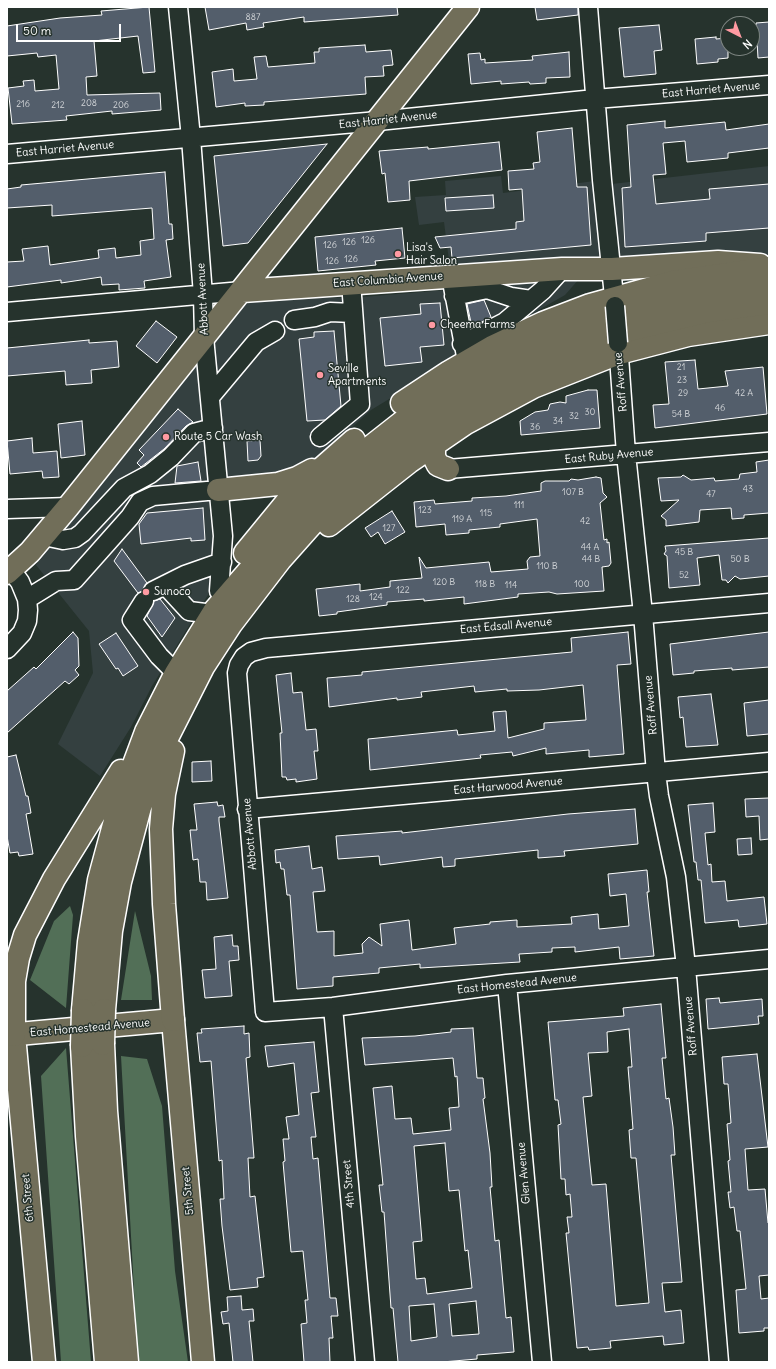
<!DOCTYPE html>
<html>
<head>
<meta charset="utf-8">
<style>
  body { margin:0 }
  #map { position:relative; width:776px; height:1369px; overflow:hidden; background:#26332d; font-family:Delius,sans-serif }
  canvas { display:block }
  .frame { position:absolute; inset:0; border:8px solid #fff; pointer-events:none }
  .north { position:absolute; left:720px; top:16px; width:40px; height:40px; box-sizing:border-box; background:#26332d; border:1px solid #7d8581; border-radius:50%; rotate:138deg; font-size:11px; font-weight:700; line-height:16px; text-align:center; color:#fff }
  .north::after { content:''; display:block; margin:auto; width:14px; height:18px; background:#ff9aa2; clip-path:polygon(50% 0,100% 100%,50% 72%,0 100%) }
  .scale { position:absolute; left:16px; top:24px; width:105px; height:18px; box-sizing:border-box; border:2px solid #fff; border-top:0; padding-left:5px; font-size:12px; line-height:14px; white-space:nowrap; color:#fff; -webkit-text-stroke:3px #26332d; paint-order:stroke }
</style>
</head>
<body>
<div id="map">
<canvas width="776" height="1369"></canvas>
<div class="frame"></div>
<div class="north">N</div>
<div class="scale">50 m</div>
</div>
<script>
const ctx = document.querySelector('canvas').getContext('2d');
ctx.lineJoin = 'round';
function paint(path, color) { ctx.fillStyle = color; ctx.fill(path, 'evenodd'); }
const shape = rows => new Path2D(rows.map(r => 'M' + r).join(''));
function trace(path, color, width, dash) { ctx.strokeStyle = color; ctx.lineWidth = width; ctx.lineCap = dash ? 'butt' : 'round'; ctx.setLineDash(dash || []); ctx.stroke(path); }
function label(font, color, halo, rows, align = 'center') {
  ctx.font = font + ' Delius,sans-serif'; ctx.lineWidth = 3; ctx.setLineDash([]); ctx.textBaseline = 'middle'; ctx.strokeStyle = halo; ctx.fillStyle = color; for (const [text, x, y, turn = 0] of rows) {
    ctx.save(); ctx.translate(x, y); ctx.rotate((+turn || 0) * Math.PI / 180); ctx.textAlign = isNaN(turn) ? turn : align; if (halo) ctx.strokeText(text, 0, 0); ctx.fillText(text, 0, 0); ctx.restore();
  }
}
const built = shape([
  [769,166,769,265,451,276,444,222,419,225,415,197,446,195,445,181,501,176,503,193,602,180,603,185],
  [579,279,565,295,493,336,371,410,305,470,270,475,207,481,213,543,213,577,211,590,152,686,131,727,100,776,58,744,93,673,89,631,36,565,251,295,328,298,362,297]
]);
const green = shape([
  [70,906,73,915,66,1008,30,980,54,921],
  [135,911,151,976,152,1000,121,1000],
  [66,1048,91,1362,61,1362,41,1076],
  [121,1056,147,1059,162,1106,175,1271,188,1362,138,1362]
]);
const building = shape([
  [149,7,155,72,143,73,138,36,94,41,97,76,86,77,87,95,160,93,161,110,112,114,112,111,66,116,67,120,12,124,8,88,24,86,23,81,34,80,35,91,59,89,56,55,38,57,37,53,7,56,7,26,60,18,102,15,101,11,149,7],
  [205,7,397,7,398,15,304,22,304,17,263,23,264,27,247,30,246,23,209,30,205,7],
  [535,7,578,7,578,15,537,20,535,7],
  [769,22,769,57,758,58,756,23,769,22],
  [659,25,662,50,654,51,656,74,624,77,619,28,659,25],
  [716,37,716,39,728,38,728,58,718,59,718,62,697,64,695,39,716,37],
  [365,45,366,52,391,50,393,65,383,66,384,76,365,77,366,94,264,102,264,105,245,106,245,103,216,107,212,72,233,69,234,81,257,79,254,57,266,56,268,67,315,63,314,52,319,52,319,48,365,45],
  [569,52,570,77,546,78,546,83,530,84,529,82,501,84,501,81,471,84,468,54,480,53,481,60,485,59,485,63,533,60,532,56,569,52],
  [665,121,665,128,725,122,726,130,769,124,769,148,728,153,728,158,687,162,685,141,663,143,666,174,653,175,656,204,710,199,709,189,769,184,769,228,706,233,706,241,625,247,622,188,631,187,627,125,665,121],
  [572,128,577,187,587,187,591,245,452,258,451,247,440,248,435,237,516,229,516,222,524,221,522,189,509,190,508,171,534,169,533,163,540,162,537,132,572,128],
  [499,142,502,170,409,181,410,200,388,202,385,173,382,174,379,151,428,147,428,149,499,142],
  [327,144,248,243,223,246,214,156,327,144],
  [165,172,169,224,172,224,173,239,166,240,171,277,144,281,145,288,119,290,119,284,102,285,101,277,61,283,61,280,7,287,7,262,24,261,22,249,48,246,50,265,99,258,98,250,115,248,116,258,141,255,140,241,154,239,152,208,52,216,52,205,7,208,7,189,21,187,21,185,165,172],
  [493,195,494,208,446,211,445,198,493,195],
  [402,228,405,258,375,261,376,265,318,271,315,237,402,228],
  [484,300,491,317,472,327,467,304,484,300],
  [440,303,444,345,420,347,422,362,385,366,380,318,421,314,420,304,440,303],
  [156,321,177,337,157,363,136,346,156,321],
  [334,331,341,406,325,420,307,421,299,339,314,337,314,332,334,331],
  [89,340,89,343,117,341,119,367,91,370,92,383,66,385,65,371,7,376,7,348,89,340],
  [695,360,698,389,728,386,725,371,763,367,767,414,655,428,653,405,669,404,665,362,695,360],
  [588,390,597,390,600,428,521,435,520,421,535,412,548,410,550,404,560,402,566,403,566,396,588,390],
  [178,409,193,422,186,426,164,449,141,467,137,463,144,455,139,450,178,409],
  [82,421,85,455,61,458,58,424,82,421],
  [32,438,33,453,57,451,59,477,43,478,42,471,10,474,7,441,32,438],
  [260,440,261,456,258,460,248,461,247,441,260,440],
  [769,460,769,513,744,515,744,518,732,519,731,508,700,510,699,522,666,526,666,520,661,516,679,500,661,501,658,478,681,477,683,475,691,480,714,478,715,481,739,479,740,474,757,472,756,462,769,460],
  [198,462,201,481,175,483,177,466,198,462],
  [596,477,601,478,603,493,607,497,600,503,604,540,607,539,607,543,609,542,611,563,609,566,602,567,604,591,557,594,549,592,518,594,518,597,464,604,464,597,424,601,424,599,387,602,387,605,337,612,337,614,319,616,316,589,360,584,360,591,390,587,390,581,422,578,419,557,426,568,489,562,491,572,528,569,527,561,530,557,540,556,537,519,500,524,500,527,469,530,469,533,446,535,445,524,416,527,414,502,434,500,435,504,472,501,472,498,506,496,541,491,541,483,545,481,569,481,571,479,578,480,596,477],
  [203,508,205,540,191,541,191,538,141,544,139,524,147,513,203,508],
  [392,511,405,532,385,544,378,532,371,537,365,528,392,511],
  [769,538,769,576,740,579,735,576,728,583,726,580,722,580,719,555,697,558,700,585,669,588,667,556,664,554,666,551,665,546,769,538],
  [122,549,147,583,143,591,138,593,114,561,122,549],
  [160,599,175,618,162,637,147,616,154,601,160,599],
  [73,632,78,638,79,666,75,670,79,675,69,684,65,681,7,733,7,691,34,667,36,669,73,632],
  [628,632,631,664,617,665,624,754,589,757,589,750,546,754,546,748,513,756,512,752,480,755,481,758,370,770,368,739,457,730,458,735,495,731,493,712,506,711,508,738,544,729,544,723,586,720,583,685,539,690,507,691,507,689,475,692,474,686,421,692,422,697,397,700,397,698,329,707,327,678,362,675,362,672,572,652,571,638,628,632],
  [769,632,769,667,732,670,732,668,694,671,694,673,673,675,670,644,769,632],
  [116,633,138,666,123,676,118,668,116,669,99,644,116,633],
  [291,673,293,693,302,692,306,730,316,729,318,751,314,751,317,779,296,782,296,779,287,780,286,777,282,777,280,733,282,733,276,675,291,673],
  [711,694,718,745,686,747,683,717,680,718,678,697,711,694],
  [769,700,769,734,747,736,744,703,769,700],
  [16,755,26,796,28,796,31,813,26,814,33,854,19,856,18,852,10,853,7,836,7,757,16,755],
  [211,761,212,781,192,782,192,762,211,761],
  [769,798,769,839,760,840,759,816,746,817,745,799,769,798],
  [217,802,218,806,223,805,225,817,219,817,219,821,228,898,207,900,206,882,200,882,198,859,193,860,190,830,197,830,194,804,217,802],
  [713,803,715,832,705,833,708,865,711,864,712,882,725,881,727,901,764,897,767,924,739,927,738,920,705,923,701,880,698,880,696,862,694,862,688,805,713,803],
  [635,809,638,844,564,851,565,856,538,858,538,850,455,859,455,866,443,867,442,857,380,865,379,856,338,859,336,836,402,831,402,833,568,814,635,809],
  [751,838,752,854,738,855,737,839,751,838],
  [309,846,312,869,322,867,325,891,313,892,317,932,334,931,334,956,363,953,362,944,369,937,382,946,380,924,409,920,412,950,456,944,454,928,490,924,490,922,517,920,517,927,572,924,571,917,598,914,599,929,629,926,626,894,610,896,608,874,647,870,649,892,647,892,654,956,620,959,619,947,575,952,575,947,552,948,552,952,519,954,520,962,420,968,420,964,379,968,379,973,333,977,333,986,297,989,290,895,287,895,284,869,281,869,280,862,276,863,275,850,309,846],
  [232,935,233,946,238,946,239,960,229,961,232,996,205,998,202,970,216,969,214,937,232,935],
  [719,998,720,1003,762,999,763,1016,758,1016,759,1024,708,1029,706,999,719,998],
  [661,1004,666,1058,662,1058,666,1099,669,1098,673,1127,675,1155,671,1155,682,1282,662,1283,665,1312,681,1310,684,1343,664,1345,663,1336,610,1341,611,1348,589,1350,588,1347,577,1348,566,1233,569,1233,567,1217,572,1217,570,1194,566,1195,565,1179,561,1179,558,1125,561,1124,558,1100,555,1100,548,1022,624,1016,623,1008,661,1004],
  [629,1029,632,1067,628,1067,633,1129,629,1130,631,1158,636,1158,649,1303,616,1306,606,1184,592,1185,583,1097,592,1096,588,1053,608,1052,607,1032,629,1029],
  [244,1026,244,1034,249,1033,250,1057,246,1058,254,1158,248,1158,250,1197,255,1196,264,1277,257,1278,258,1287,230,1290,222,1226,220,1199,224,1199,222,1160,219,1161,211,1061,200,1062,197,1033,202,1033,201,1029,244,1026],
  [473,1028,477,1078,483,1078,485,1098,483,1099,490,1153,492,1187,490,1187,495,1241,499,1240,506,1318,511,1317,514,1352,477,1355,477,1359,442,1362,398,1362,393,1308,391,1308,384,1212,382,1212,379,1185,383,1185,373,1088,392,1086,395,1119,411,1118,413,1134,451,1130,449,1108,459,1107,457,1076,455,1077,453,1058,365,1065,362,1038,415,1036,451,1032,451,1029,473,1028],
  [445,1143,449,1191,459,1190,465,1251,468,1250,472,1288,427,1294,425,1278,416,1279,413,1242,422,1241,414,1146,445,1143],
  [476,1301,479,1334,452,1336,449,1304,476,1301],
  [434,1304,437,1337,411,1341,409,1306,434,1304],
  [314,1042,319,1092,311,1093,316,1137,311,1137,313,1159,318,1158,330,1298,336,1298,338,1316,331,1316,333,1338,329,1338,330,1362,304,1362,301,1324,307,1323,305,1300,308,1300,303,1251,291,1252,283,1162,285,1161,283,1139,289,1139,286,1117,299,1115,294,1063,268,1067,265,1046,314,1042],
  [757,1054,768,1147,745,1149,748,1190,765,1189,768,1223,769,1223,769,1275,759,1276,761,1299,769,1298,769,1328,764,1328,764,1331,739,1333,736,1290,746,1289,740,1231,737,1231,734,1207,730,1208,728,1192,731,1192,728,1161,730,1160,727,1124,731,1123,728,1084,724,1084,722,1057,757,1054],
  [241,1296,242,1310,253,1309,254,1321,249,1321,253,1362,233,1362,229,1323,223,1324,221,1312,228,1311,227,1297,241,1296]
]);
const minor = shape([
  [178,7,191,138,203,295,204,337,223,536,219,591],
  [588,7,602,180,615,306],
  [7,154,378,121,595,99,769,85],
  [451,276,466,356],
  [454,296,487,289,511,297,531,300],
  [7,312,242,291],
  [294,320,315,317,330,312,353,313],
  [618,343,626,454,643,614,656,773,659,796,676,877,686,967,719,1362],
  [462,344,505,322,543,290,562,269],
  [210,397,256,342,275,331],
  [320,437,360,404,351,282],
  [448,469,769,442],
  [7,509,68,507],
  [44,536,63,540,75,538,82,533,124,488,150,474,171,457,194,433,213,428],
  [165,585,189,611,213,614],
  [153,591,185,575,222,562],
  [27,599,56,581,74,580,130,517,140,502,153,496,218,490],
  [144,601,132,620,159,656,176,673],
  [769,603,266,648,251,652,244,657,239,665,237,673,265,1012,333,1007,507,984,769,959],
  [7,649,22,633,27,621,28,610,27,599,20,582,11,570],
  [247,809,769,762],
  [507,984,542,1362],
  [333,1007,365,1362]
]);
const major = shape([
  [242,291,562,269,612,269,718,262,760,265],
  [619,353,688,335,769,323],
  [7,573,30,552,68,507,468,7],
  [7,1035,173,1020,203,1362],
  [14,1035,44,1362]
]);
const highway = shape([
  [402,403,449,372,492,347,543,323,590,305,673,282,769,268],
  [437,441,434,449,434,457,438,465,448,469],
  [218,490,278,484,297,478,312,470],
  [329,525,409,462,466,423,533,387,619,353],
  [245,553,295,492,354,440],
  [173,751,164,794,161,829,164,904,173,1020],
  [83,1010,89,942,99,880,121,799,146,732,176,673,215,610,312,498,349,464,410,416,452,389,520,353,590,324,640,309,714,293,769,286],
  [104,1010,111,931,120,882,140,807,167,738,203,667,231,624,280,560,312,524,369,470,408,439,472,397,516,374,587,344,633,329,708,311,769,303],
  [14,1035,14,981,18,958,25,935,54,879,121,771],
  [103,1044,106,1111,127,1362],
  [82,1046,87,1136,106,1362]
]);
const minorBridge = shape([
  [615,306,618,343]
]);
const highwayBridge = shape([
  [103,1044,104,1010],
  [82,1046,83,1010]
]);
const markers = [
  [398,254,4,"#ff9aa2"],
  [432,325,4,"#ff9aa2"],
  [320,375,4,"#ff9aa2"],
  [166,437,4,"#ff9aa2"],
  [146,592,4,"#ff9aa2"]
];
const numberNames = [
  ["887",253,17],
  ["208",89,103],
  ["216",23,104],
  ["212",58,105],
  ["206",121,105],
  ["126",368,240],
  ["126",349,242],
  ["126",330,245],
  ["126",351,259],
  ["126",332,261],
  ["21",681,367],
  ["23",682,380],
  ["29",683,393],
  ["42 A",744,393],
  ["46",720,408],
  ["30",590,412],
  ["54 B",681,414],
  ["32",574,416],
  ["34",558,421],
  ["36",535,427],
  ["43",748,489],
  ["107 B",573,492],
  ["47",711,494],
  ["111",519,505],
  ["123",425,510],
  ["115",486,513],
  ["119 A",462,519],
  ["42",585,521],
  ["127",389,528],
  ["44 A",590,547],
  ["45 B",684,552],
  ["44 B",591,559],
  ["50 B",740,559],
  ["110 B",547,566],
  ["52",684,575],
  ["120 B",444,582],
  ["118 B",485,584],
  ["100",582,584],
  ["114",511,585],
  ["122",403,590],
  ["124",376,597],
  ["128",353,599]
];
const streetNames = [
  ["East Harriet Avenue",711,90,-5],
  ["East Harriet Avenue",388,120,-6],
  ["East Harriet Avenue",65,149,-5],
  ["East Columbia Avenue",388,280,-4],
  ["Abbott Avenue",203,299,-93],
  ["Roff Avenue",621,382,-95],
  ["East Ruby Avenue",609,456,-5],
  ["East Edsall Avenue",506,626,-5],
  ["Roff Avenue",651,705,-95],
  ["East Harwood Avenue",508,786,-5],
  ["Abbott Avenue",250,834,-95],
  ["East Homestead Avenue",517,984,-6],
  ["Roff Avenue",691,1026,-95],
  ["East Homestead Avenue",90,1028,-5],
  ["Glen Avenue",524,1173,-95],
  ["4th Street",349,1184,-95],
  ["5th Street",188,1191,-95],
  ["6th Street",28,1198,-95]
];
const poiNames = [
  ["Lisa's",406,248],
  ["Hair Salon",406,261],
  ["Cheema Farms",440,325],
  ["Seville",328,369],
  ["Apartments",328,382],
  ["Route 5 Car Wash",174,437],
  ["Sunoco",154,592]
];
paint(built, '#344040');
paint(green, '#526f57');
paint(building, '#535e6b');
trace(building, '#fff', 1);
trace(minor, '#fff', 21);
trace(major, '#fff', 25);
trace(highway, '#fff', 25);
trace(minor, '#26332d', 18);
trace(major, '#716e59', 22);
trace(highway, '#716e59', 22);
trace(minorBridge, '#fff', 21, []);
trace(highwayBridge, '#fff', 25, []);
trace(minorBridge, '#26332d', 18);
trace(highwayBridge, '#716e59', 22);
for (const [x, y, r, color] of markers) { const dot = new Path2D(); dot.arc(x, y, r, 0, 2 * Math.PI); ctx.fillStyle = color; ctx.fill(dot); trace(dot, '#26332d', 1.5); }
label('9px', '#d4d7da', null, numberNames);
label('11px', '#fff', '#26332d', streetNames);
label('11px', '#fff', '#26332d', poiNames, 'left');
</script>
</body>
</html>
